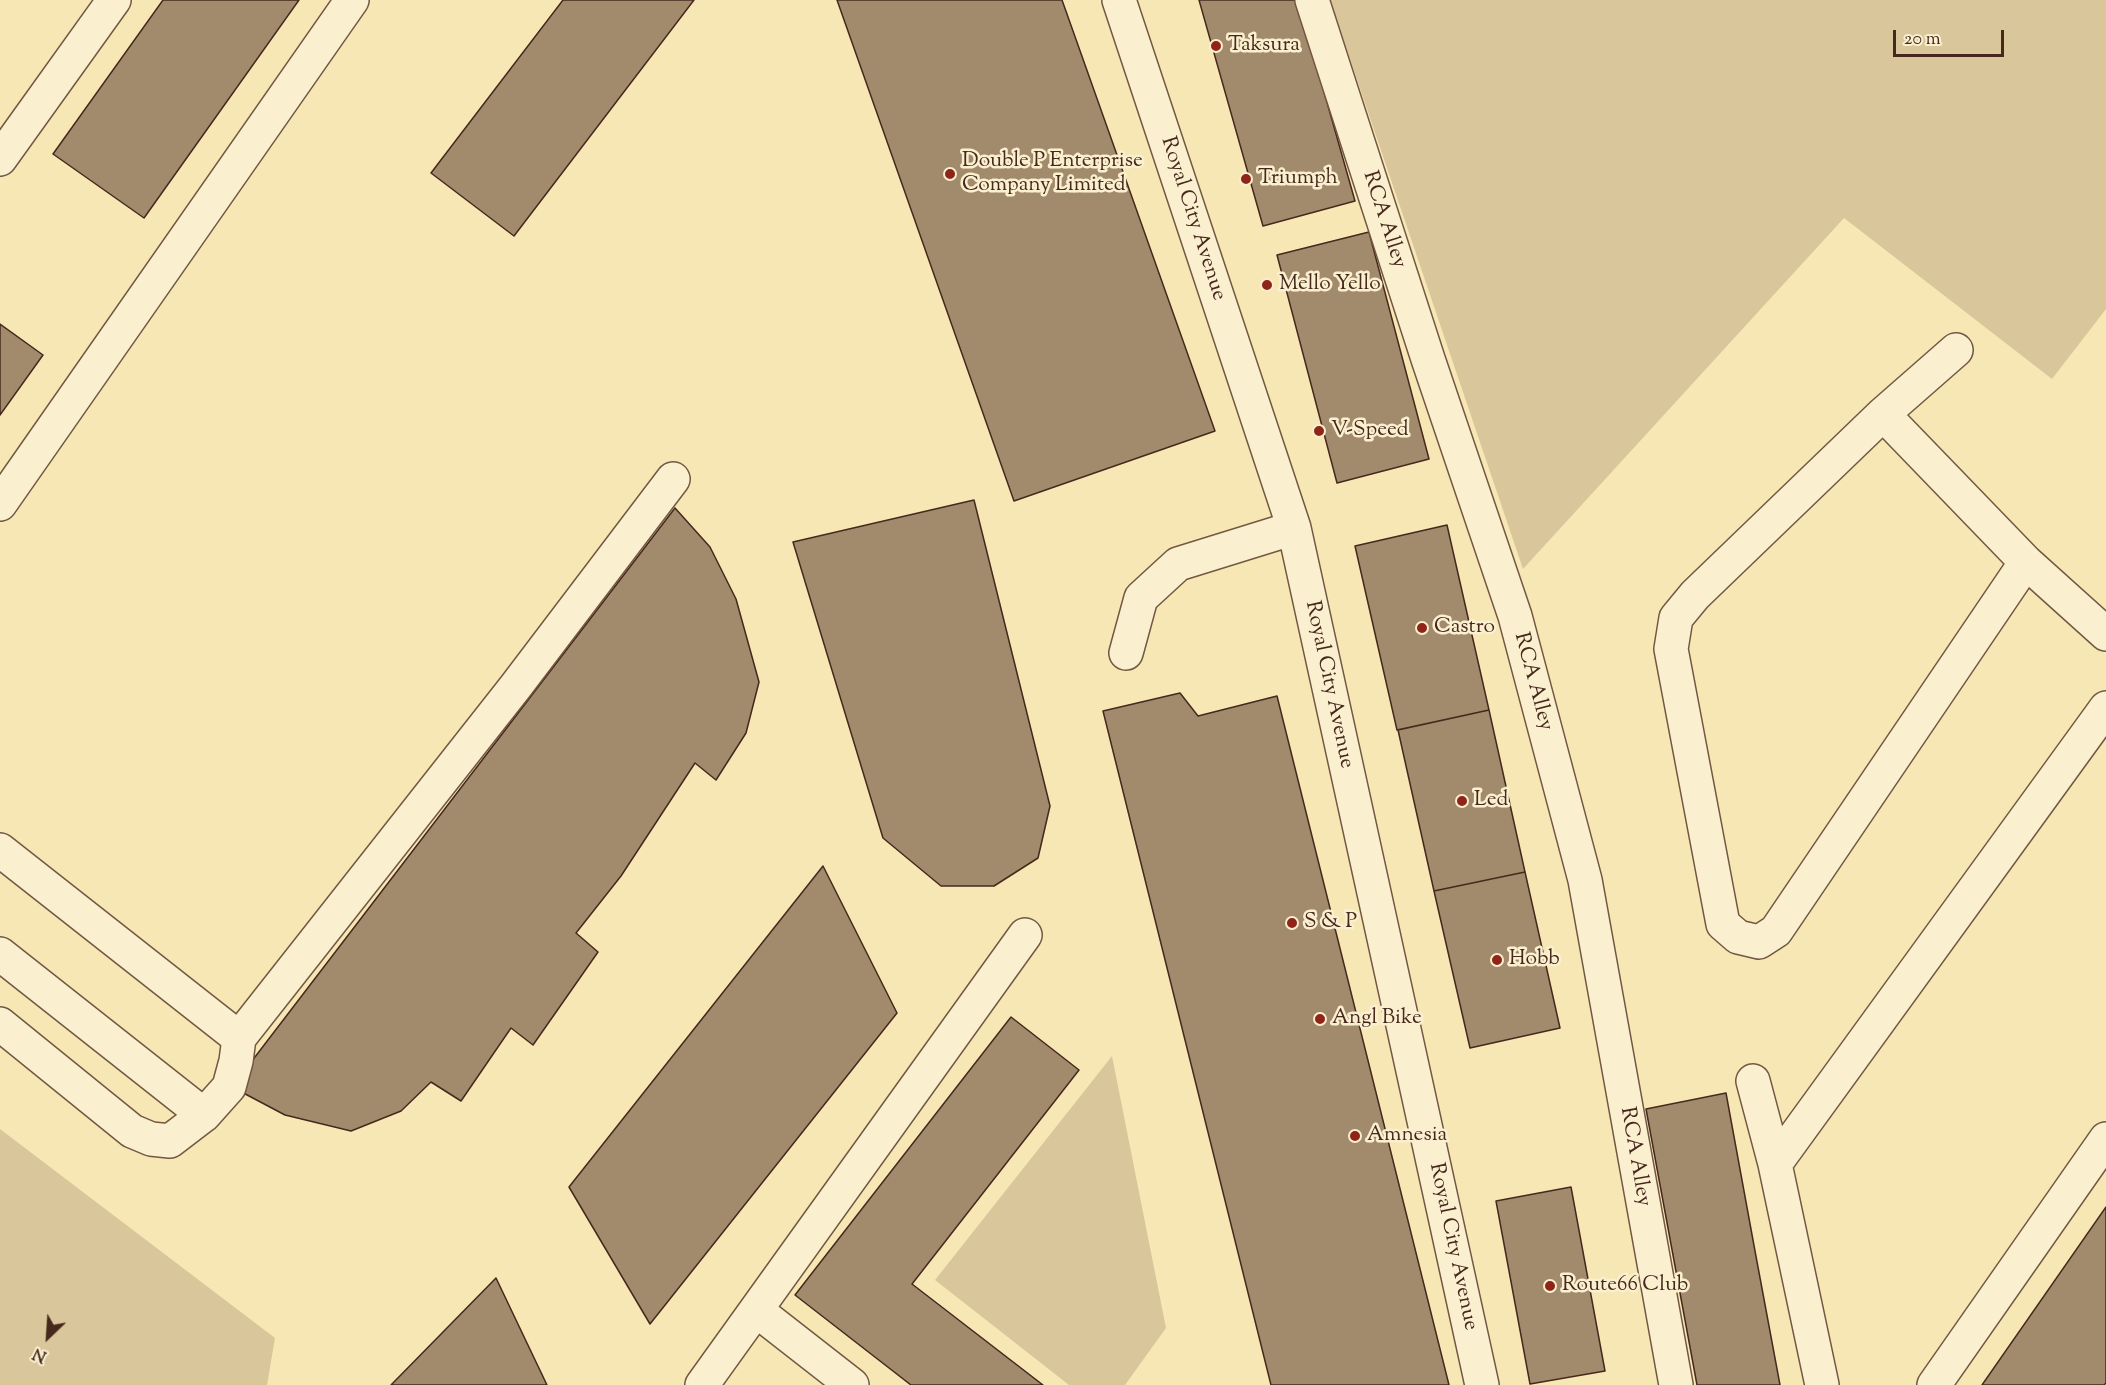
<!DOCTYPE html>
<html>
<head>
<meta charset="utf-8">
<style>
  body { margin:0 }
  #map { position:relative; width:2106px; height:1385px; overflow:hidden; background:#f7e7b5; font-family:"Sorts Mill Goudy",serif }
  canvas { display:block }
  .north { position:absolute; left:18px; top:1307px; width:60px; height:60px; -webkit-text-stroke:4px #faefcf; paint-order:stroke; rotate:205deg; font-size:16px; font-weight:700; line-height:24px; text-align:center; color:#46281d }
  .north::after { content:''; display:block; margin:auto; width:21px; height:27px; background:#46281d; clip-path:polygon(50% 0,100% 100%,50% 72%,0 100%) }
  .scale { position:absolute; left:1893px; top:30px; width:111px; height:27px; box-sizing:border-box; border:3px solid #46281d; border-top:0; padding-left:8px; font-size:18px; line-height:21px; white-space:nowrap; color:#46281d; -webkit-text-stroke:4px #faefcf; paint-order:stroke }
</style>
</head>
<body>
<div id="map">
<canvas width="2106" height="1385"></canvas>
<div class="north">N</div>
<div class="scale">20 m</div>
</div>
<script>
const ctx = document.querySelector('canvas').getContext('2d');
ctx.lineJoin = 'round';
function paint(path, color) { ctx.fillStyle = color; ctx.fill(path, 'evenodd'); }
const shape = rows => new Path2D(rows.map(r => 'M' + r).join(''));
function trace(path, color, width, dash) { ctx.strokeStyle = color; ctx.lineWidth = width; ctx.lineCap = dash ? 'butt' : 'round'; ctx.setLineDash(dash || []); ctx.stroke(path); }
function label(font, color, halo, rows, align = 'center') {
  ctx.font = font + ' "Sorts Mill Goudy",serif'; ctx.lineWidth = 5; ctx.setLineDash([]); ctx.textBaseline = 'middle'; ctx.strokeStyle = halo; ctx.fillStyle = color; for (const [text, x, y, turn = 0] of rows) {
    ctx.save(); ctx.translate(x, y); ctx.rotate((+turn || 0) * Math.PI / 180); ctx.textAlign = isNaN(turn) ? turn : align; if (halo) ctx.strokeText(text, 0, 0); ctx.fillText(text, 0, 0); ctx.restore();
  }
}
const green = shape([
  [1330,0,2106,0,2106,309,2052,379,1844,218,1523,569],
  [1112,1056,1166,1328,1125,1385,1069,1385,935,1280],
  [0,1129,275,1338,267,1385,0,1385]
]);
const building = shape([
  [163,0,299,0,144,218,53,154,163,0],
  [563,0,694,0,514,236,431,173,563,0],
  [837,0,1062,0,1215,431,1014,501,837,0],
  [1199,0,1298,0,1355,201,1263,226,1199,0],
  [1369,232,1429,459,1337,483,1277,255,1369,232],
  [0,324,43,355,0,415,0,324],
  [974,500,1050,806,1038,858,994,886,941,886,883,838,793,542,974,500],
  [675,508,710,547,736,599,759,682,746,733,716,780,695,763,621,876,576,933,598,952,533,1045,511,1028,461,1101,431,1082,401,1111,351,1131,285,1115,232,1087,675,508],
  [1447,525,1489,710,1397,730,1355,546,1447,525],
  [1180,693,1198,716,1277,696,1449,1385,1271,1385,1103,711,1180,693],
  [1489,710,1525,872,1434,891,1398,730,1489,710],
  [823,866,897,1013,650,1324,569,1187,823,866],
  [1525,872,1560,1028,1470,1048,1434,891,1525,872],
  [1011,1017,1079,1070,912,1284,1043,1385,911,1385,795,1295,1011,1017],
  [1726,1093,1755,1251,1780,1385,1697,1385,1646,1109,1726,1093],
  [1571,1187,1605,1371,1530,1384,1496,1201,1571,1187],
  [2106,1207,2106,1383,2104,1385,1982,1385,2106,1207],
  [496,1278,547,1385,391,1385,496,1278]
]);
const minor = shape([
  [1119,0,1294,528,1482,1385],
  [1312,0,1428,359,1515,616,1585,880,1676,1385],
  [0,159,114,0],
  [1956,350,1883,414,2026,562,2106,634],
  [1883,414,1695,595,1676,618,1671,649,1723,924,1738,937,1759,942,1776,931,2026,562],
  [0,504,352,0],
  [1126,653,1141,598,1178,564,1294,528],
  [0,850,239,1038],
  [0,954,204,1115],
  [0,1024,132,1131,151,1139,170,1141,204,1115,229,1087,236,1061,239,1038,516,686,673,479],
  [1753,1081,1775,1164,1822,1385],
  [1775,1164,2106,708],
  [756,1310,852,1385],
  [702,1385,1025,935],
  [1934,1385,2106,1139]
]);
const markers = [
  [1216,46,6,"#8f2418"],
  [950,174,6,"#8f2418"],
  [1246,179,6,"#8f2418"],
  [1267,285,6,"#8f2418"],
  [1319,431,6,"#8f2418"],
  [1422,628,6,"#8f2418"],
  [1462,801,6,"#8f2418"],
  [1292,923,6,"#8f2418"],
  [1497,960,6,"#8f2418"],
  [1320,1019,6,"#8f2418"],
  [1355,1136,6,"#8f2418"],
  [1550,1286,6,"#8f2418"]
];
const poiNames = [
  ["Taksura",1228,46],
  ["Double P Enterprise",962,162],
  ["Company Limited",962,186],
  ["Triumph",1258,179],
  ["Mello Yello",1279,285],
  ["V-Speed",1331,431],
  ["Castro",1434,628],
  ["Led",1474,801],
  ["S & P",1304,923],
  ["Hobb",1509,960],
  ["Angl Bike",1332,1019],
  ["Amnesia",1367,1136],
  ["Route66 Club",1562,1286]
];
const streetNames = [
  ["Royal City Avenue",1192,219,72],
  ["RCA Alley",1383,220,72],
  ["RCA Alley",1532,682,75],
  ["Royal City Avenue",1328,685,78],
  ["RCA Alley",1634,1157,80],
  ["Royal City Avenue",1452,1247,78]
];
paint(green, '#d9c79b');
paint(building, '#a28b6c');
trace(building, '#46281d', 1.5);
trace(minor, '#725843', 36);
trace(minor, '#faefcf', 33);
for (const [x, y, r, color] of markers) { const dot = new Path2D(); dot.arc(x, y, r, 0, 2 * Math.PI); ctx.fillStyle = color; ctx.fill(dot); trace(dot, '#faefcf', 2); }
label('21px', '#46281d', '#faefcf', poiNames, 'left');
label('21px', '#46281d', '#faefcf', streetNames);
</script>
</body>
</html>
